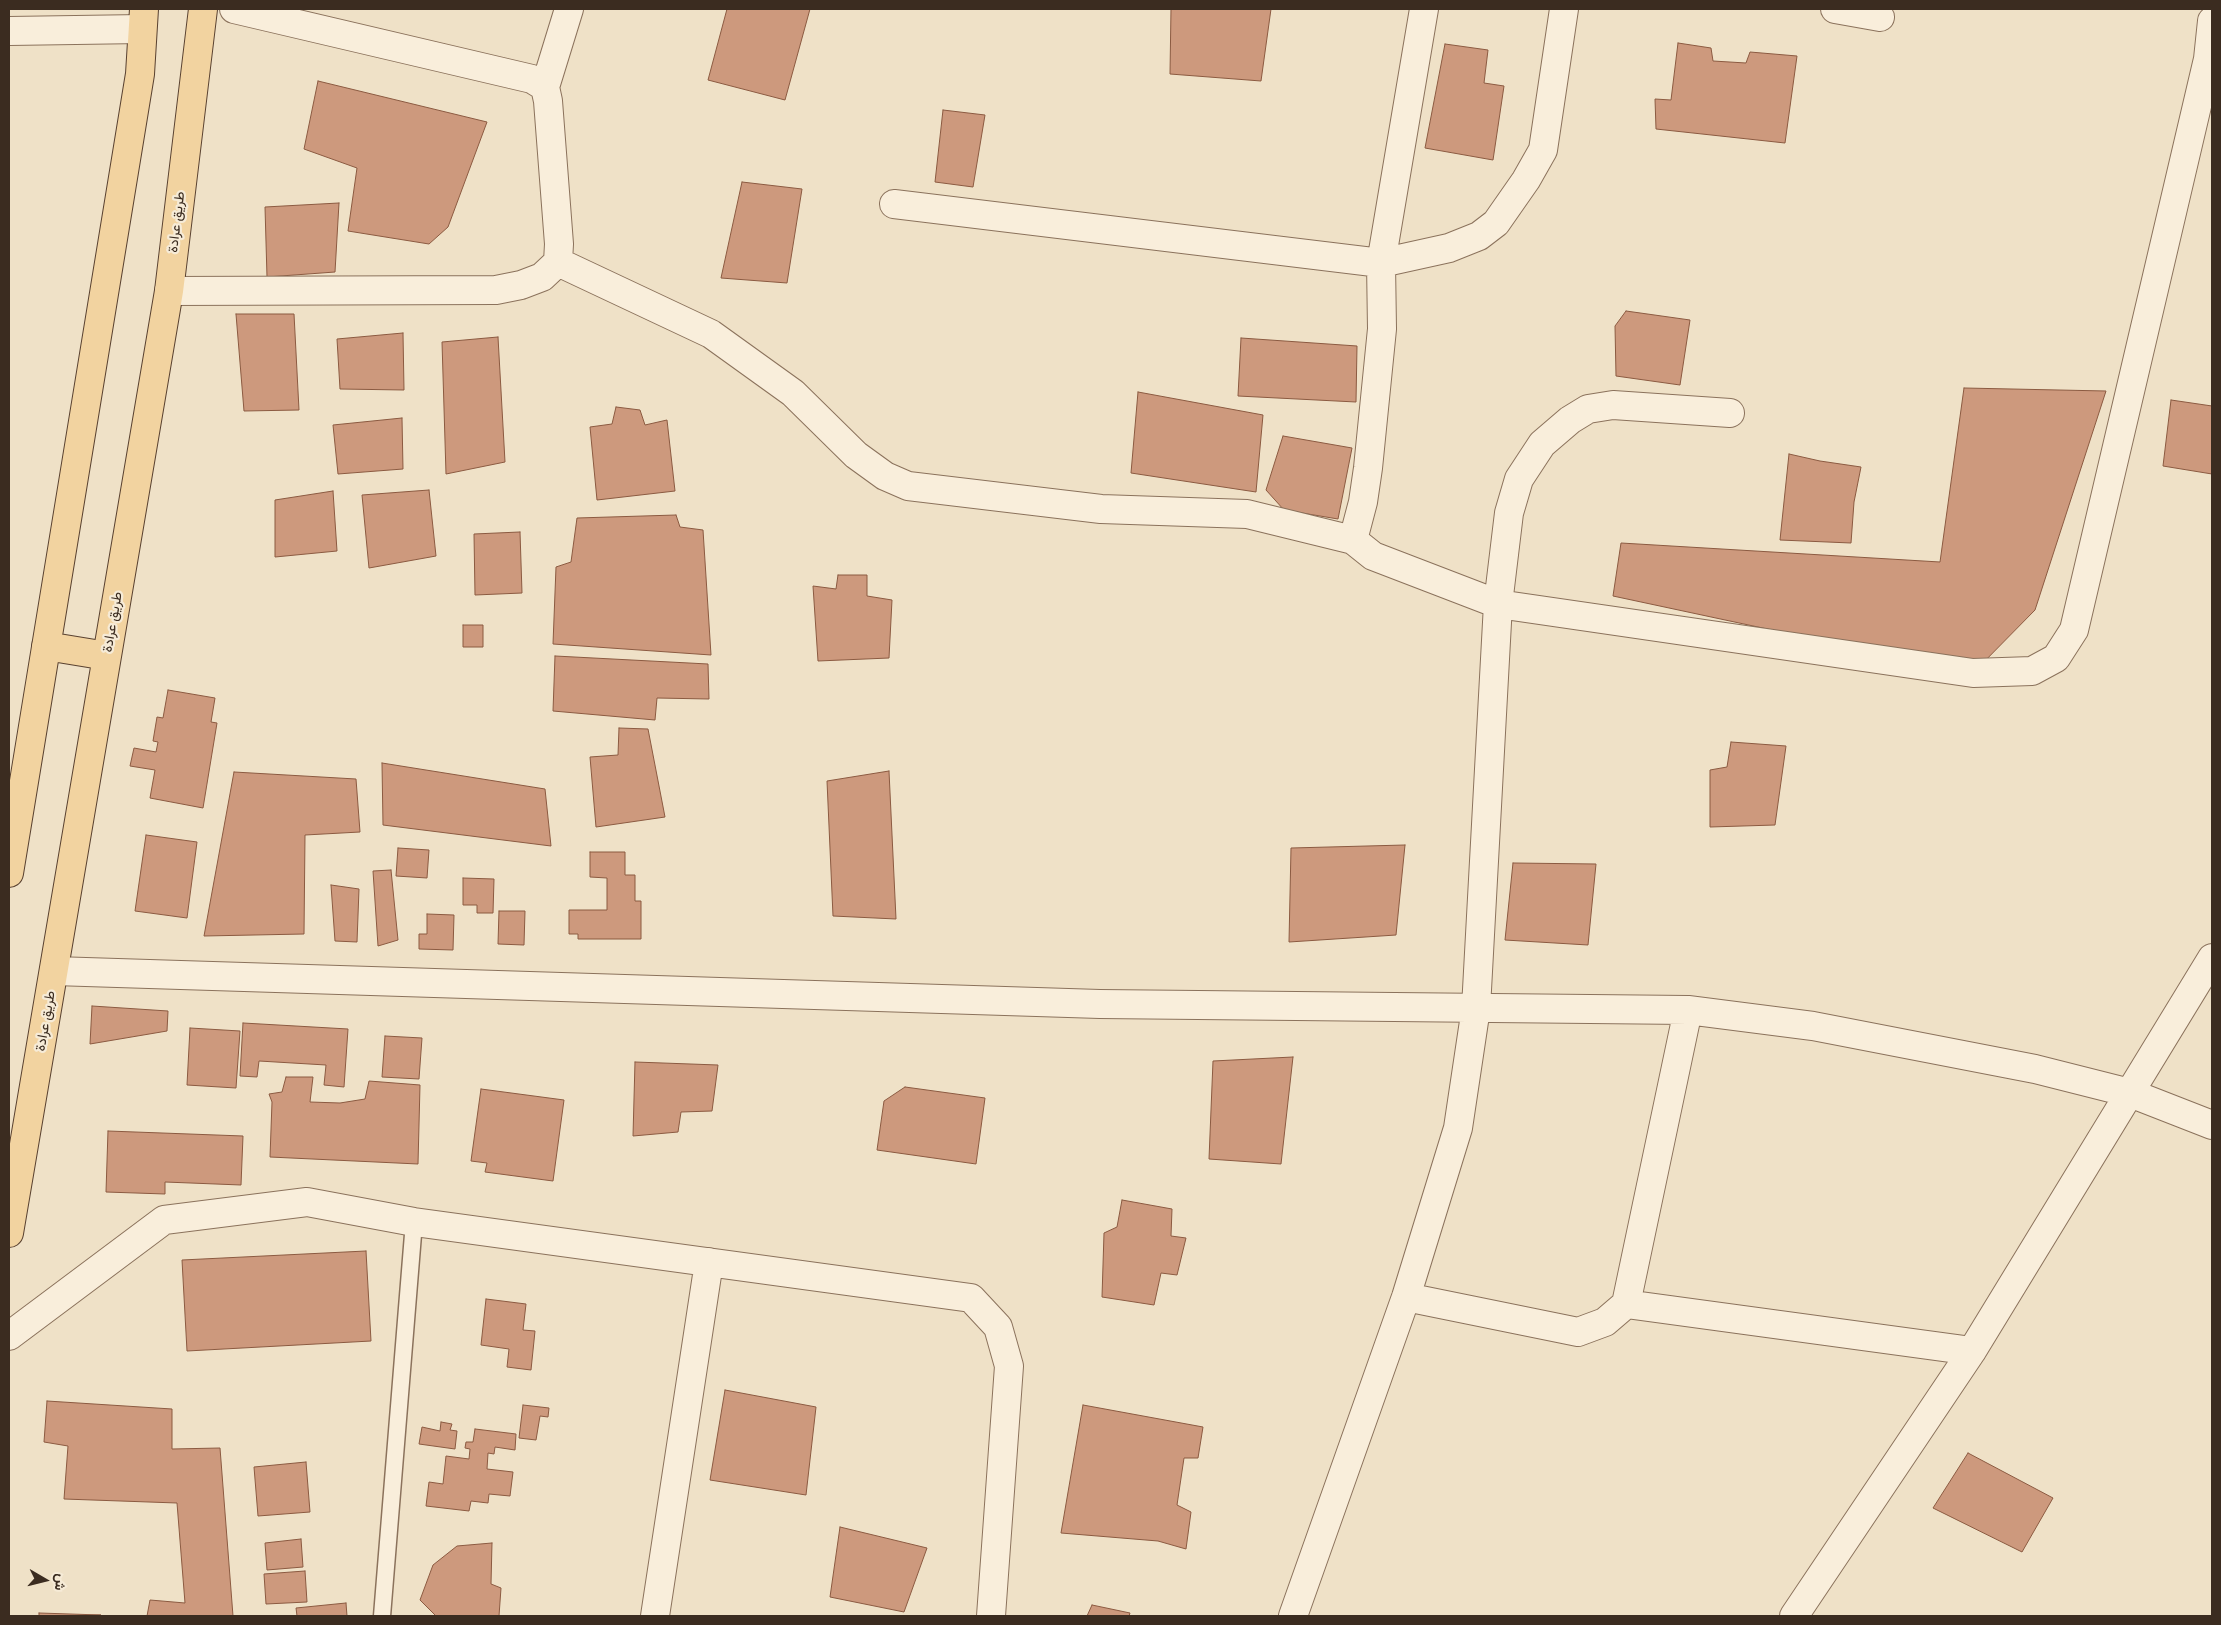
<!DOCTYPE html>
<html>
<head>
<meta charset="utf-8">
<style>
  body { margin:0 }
  #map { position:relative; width:2221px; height:1625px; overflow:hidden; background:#efe1c7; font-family:"Times New Roman",Vazirmatn,serif }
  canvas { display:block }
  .frame { position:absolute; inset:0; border:10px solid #3b2c20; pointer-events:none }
  .north { position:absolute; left:20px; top:1555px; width:50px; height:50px; -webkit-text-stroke:4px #f6ebd7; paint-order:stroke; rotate:98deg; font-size:14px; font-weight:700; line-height:20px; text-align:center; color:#3b2c20 }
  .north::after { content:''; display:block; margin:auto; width:18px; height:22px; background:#3b2c20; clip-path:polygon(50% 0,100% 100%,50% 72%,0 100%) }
</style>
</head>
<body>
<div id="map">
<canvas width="2221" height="1625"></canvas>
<div class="frame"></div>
<div class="north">ش</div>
</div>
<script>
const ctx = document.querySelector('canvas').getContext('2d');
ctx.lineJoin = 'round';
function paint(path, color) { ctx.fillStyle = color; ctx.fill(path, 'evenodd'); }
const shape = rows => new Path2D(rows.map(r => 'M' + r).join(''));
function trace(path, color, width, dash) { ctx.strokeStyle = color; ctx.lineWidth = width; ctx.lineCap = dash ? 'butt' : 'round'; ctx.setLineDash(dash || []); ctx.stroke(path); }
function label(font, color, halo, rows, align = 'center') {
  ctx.font = font + ' "Times New Roman",Vazirmatn,serif'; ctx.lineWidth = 4.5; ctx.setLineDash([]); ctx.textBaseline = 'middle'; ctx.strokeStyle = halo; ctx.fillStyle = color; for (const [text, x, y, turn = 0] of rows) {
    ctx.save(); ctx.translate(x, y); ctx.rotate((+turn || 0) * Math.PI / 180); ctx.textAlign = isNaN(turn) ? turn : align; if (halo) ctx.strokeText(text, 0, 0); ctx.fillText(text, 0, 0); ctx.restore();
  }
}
const building = shape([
  [727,9,810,9,785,100,708,80,727,9],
  [1171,9,1271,9,1261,81,1170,74,1171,9],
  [1678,43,1711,48,1713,61,1746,63,1750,52,1797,56,1785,143,1656,129,1655,99,1671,100,1678,43],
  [1445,44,1488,50,1484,83,1504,86,1493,160,1425,148,1445,44],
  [318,81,487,122,448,227,429,244,348,231,357,168,304,149,318,81],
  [943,110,985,115,973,187,935,182,943,110],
  [742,182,802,189,787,283,721,278,742,182],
  [339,203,335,272,267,277,265,207,339,203],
  [1626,311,1690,320,1680,385,1616,376,1615,326,1626,311],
  [236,314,294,314,299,410,244,411,236,314],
  [403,333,404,390,340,389,337,339,403,333],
  [498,337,505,462,446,474,442,342,498,337],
  [1241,338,1357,346,1356,402,1238,396,1241,338],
  [1964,388,2106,391,2035,610,1973,673,1613,596,1621,543,1940,562,1964,388],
  [1138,392,1263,415,1256,492,1131,473,1138,392],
  [2171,400,2212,406,2212,474,2163,466,2171,400],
  [616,407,640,410,645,425,667,420,675,491,597,500,590,427,612,424,616,407],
  [402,418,403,469,338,474,333,425,402,418],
  [1283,436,1352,448,1338,519,1284,510,1266,490,1283,436],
  [1789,454,1820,461,1861,467,1854,502,1851,543,1780,540,1789,454],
  [429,490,436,556,369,568,362,495,429,490],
  [333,491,337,551,275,557,275,500,333,491],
  [676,515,680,527,703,530,711,655,553,644,556,567,571,562,577,518,676,515],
  [520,532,522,593,475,595,474,534,520,532],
  [838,575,867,575,867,596,892,600,889,658,818,661,813,586,836,589,838,575],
  [463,625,483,625,483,647,463,647,463,625],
  [555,656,708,664,709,699,657,698,655,720,553,711,555,656],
  [168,690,215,698,211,722,217,723,203,808,150,798,155,770,130,766,134,748,156,752,158,742,153,741,157,717,163,718,168,690],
  [619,728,648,729,665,817,596,827,590,757,618,755,619,728],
  [1731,742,1786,746,1775,825,1710,827,1710,770,1727,767,1731,742],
  [382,763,545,789,551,846,383,825,382,763],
  [889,771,896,919,833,916,827,781,889,771],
  [234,772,356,779,360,832,305,835,304,934,204,936,234,772],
  [146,835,197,842,187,918,135,911,146,835],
  [1405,845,1396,935,1289,942,1291,848,1405,845],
  [398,848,429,850,427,878,396,876,398,848],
  [590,852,625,852,625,875,635,875,635,901,641,901,641,939,578,939,578,934,569,934,569,910,607,910,607,878,590,877,590,852],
  [1513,863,1596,864,1588,945,1505,940,1513,863],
  [391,870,398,940,378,946,373,871,391,870],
  [463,878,494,879,493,913,477,913,477,905,463,905,463,878],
  [331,885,359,889,357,942,335,941,331,885],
  [499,911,525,911,524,945,498,944,499,911],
  [427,914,454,915,453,950,419,949,419,934,427,934,427,914],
  [92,1006,168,1011,167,1031,90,1044,92,1006],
  [243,1023,348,1029,344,1087,324,1085,326,1065,259,1061,257,1077,240,1076,243,1023],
  [190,1028,240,1031,236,1088,187,1085,190,1028],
  [385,1036,422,1038,419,1079,382,1077,385,1036],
  [1293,1057,1281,1164,1209,1159,1213,1061,1293,1057],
  [635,1062,718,1065,712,1111,681,1112,678,1132,633,1136,635,1062],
  [286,1077,313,1077,310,1102,340,1103,365,1099,369,1081,420,1085,418,1164,270,1157,272,1102,269,1094,282,1092,286,1077],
  [905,1087,985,1098,976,1164,877,1150,884,1101,905,1087],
  [481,1089,564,1100,553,1181,485,1172,487,1163,471,1161,481,1089],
  [108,1131,243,1136,241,1185,165,1182,165,1194,106,1192,108,1131],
  [1122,1200,1172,1209,1171,1236,1186,1238,1177,1275,1161,1273,1154,1305,1102,1297,1104,1233,1117,1227,1122,1200],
  [366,1251,371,1341,187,1351,182,1260,366,1251],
  [486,1299,526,1304,523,1330,535,1331,531,1370,507,1367,509,1349,481,1345,486,1299],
  [725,1390,816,1407,806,1495,710,1480,725,1390],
  [47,1401,172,1409,172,1449,220,1448,233,1616,147,1616,150,1600,185,1603,177,1503,64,1499,68,1446,44,1442,47,1401],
  [523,1405,549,1408,548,1417,540,1416,536,1440,519,1438,523,1405],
  [1083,1405,1203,1427,1198,1458,1184,1458,1177,1505,1191,1512,1186,1549,1158,1541,1061,1533,1083,1405],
  [441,1422,452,1424,450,1430,457,1431,455,1449,419,1444,422,1427,440,1431,441,1422],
  [475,1429,516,1434,515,1450,495,1447,494,1454,488,1453,487,1469,513,1472,510,1496,489,1494,488,1503,471,1501,469,1511,426,1506,429,1482,443,1484,446,1456,469,1459,470,1449,465,1448,466,1442,473,1442,475,1429],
  [1968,1453,2053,1498,2022,1552,1933,1508,1968,1453],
  [306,1462,310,1512,258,1516,254,1467,306,1462],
  [840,1527,927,1548,904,1612,830,1597,840,1527],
  [301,1539,303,1567,267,1570,265,1543,301,1539],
  [492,1543,491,1584,501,1588,499,1616,436,1616,420,1600,433,1565,457,1546,492,1543],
  [305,1571,307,1602,266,1604,264,1574,305,1571],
  [346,1603,347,1616,297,1616,296,1608,346,1603],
  [1092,1605,1130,1613,1129,1616,1087,1616,1092,1605],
  [39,1613,101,1615,39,1616,39,1613]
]);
const lane = shape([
  [382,1616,414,1222]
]);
const street = shape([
  [234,9,532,79,545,87,548,101,559,244,558,262,711,334,793,393,856,455,885,476,908,486,1101,509,1247,514,1353,540],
  [1835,9,1880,17],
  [9,31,142,29],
  [545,87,569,9],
  [894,204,1381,263,1449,248,1479,236,1496,223,1526,180,1543,150,1564,9],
  [169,291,496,290,521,285,542,277,558,262],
  [1730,413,1613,405,1588,409,1570,420,1542,444,1519,479,1509,513,1498,604,1973,673,2032,671,2056,658,2074,630,2208,59,2212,21],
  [54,971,1100,1004,1688,1010,1813,1026,2035,1069,2130,1093,2212,1125],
  [1406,1297,1578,1332,1605,1322,1626,1304,1972,1351],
  [1626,1304,1688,1010],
  [9,1336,164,1220,307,1202,414,1222,971,1298,998,1327,1009,1366,991,1616],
  [655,1616,709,1262],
  [1293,1616,1406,1297,1458,1128,1476,1008,1498,604,1373,556,1353,540,1363,502,1368,468,1382,329,1381,263,1424,9],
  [1794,1616,1972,1351,2212,958]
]);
const primary = shape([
  [46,646,107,656],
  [9,873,140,74,144,9],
  [9,1233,169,291,203,9]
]);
const streetNames = [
  ["طريق عرادة",177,222,-83],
  ["طريق عرادة",113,622,-80],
  ["طريق عرادة",46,1021,-80]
];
paint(building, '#cd997d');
trace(building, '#8b5a41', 1);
trace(lane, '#8b725c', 19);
trace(street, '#8b725c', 30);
trace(primary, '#594130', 30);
trace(lane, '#f9eedb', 16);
trace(street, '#f9eedb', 28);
trace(primary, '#f2d3a0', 28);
label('14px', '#3b2c20', '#f6ebd7', streetNames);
</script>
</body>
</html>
